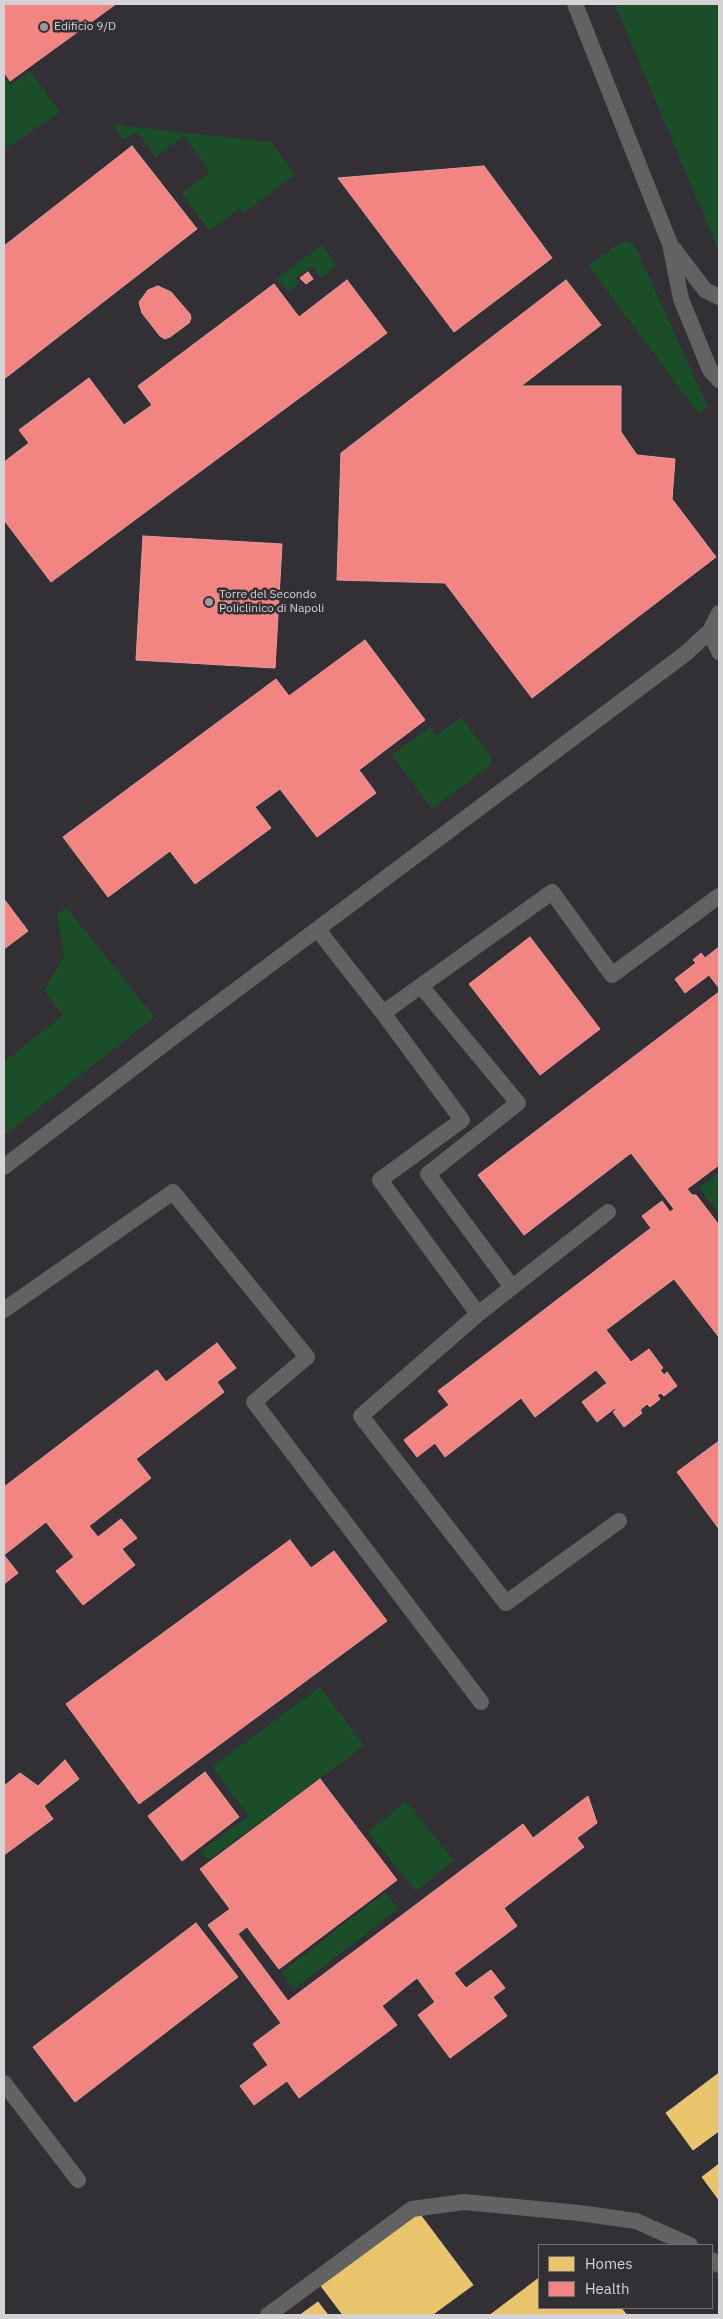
<!DOCTYPE html>
<html>
<head>
<meta charset="utf-8">
<style>
  body { margin:0 }
  #map { position:relative; width:723px; height:2319px; overflow:hidden; background:#323034; font-family:"IBM Plex Sans",sans-serif }
  canvas { display:block }
  .frame { position:absolute; inset:0; border:5px solid #d6d3d7; pointer-events:none }
  .legend { position:absolute; left:538px; top:2244px; width:175px; height:65px; box-sizing:border-box; background:#322f35; border:1px solid #747176; margin:0; padding:6px 9px; list-style:none; font-size:15px; color:#d6d3d7 }
  .legend li { display:flex; align-items:center; gap:10px; height:25px }
  .legend b { width:25px; border:1px solid #747176 }
</style>
</head>
<body>
<div id="map">
<canvas width="723" height="2319"></canvas>
<div class="frame"></div>
<ul class="legend">
<li><b style="height:14px;background:#e9c46a"></b>Homes</li>
<li><b style="height:14px;background:#f28482"></b>Health</li>
</ul>
</div>
<script>
const ctx = document.querySelector('canvas').getContext('2d');
ctx.lineJoin = 'round';
function paint(path, color) { ctx.fillStyle = color; ctx.fill(path, 'evenodd'); }
const shape = rows => new Path2D(rows.map(r => 'M' + r).join(''));
function trace(path, color, width, dash) { ctx.strokeStyle = color; ctx.lineWidth = width; ctx.lineCap = dash ? 'butt' : 'round'; ctx.setLineDash(dash || []); ctx.stroke(path); }
function label(font, color, halo, rows, align = 'center') {
  ctx.font = font + ' "IBM Plex Sans",sans-serif'; ctx.lineWidth = 5; ctx.setLineDash([]); ctx.textBaseline = 'middle'; ctx.strokeStyle = halo; ctx.fillStyle = color; for (const [text, x, y, turn = 0] of rows) {
    ctx.save(); ctx.translate(x, y); ctx.rotate((+turn || 0) * Math.PI / 180); ctx.textAlign = isNaN(turn) ? turn : align; if (halo) ctx.strokeText(text, 0, 0); ctx.fillText(text, 0, 0); ctx.restore();
  }
}
const green = shape([
  [615,4,719,4,719,251],
  [30,71,60,112,4,150,4,76,11,85],
  [114,125,271,142,295,175,243,213,240,208,209,231,182,193,210,172,184,136,156,157,139,134,134,133,122,140],
  [623,241,634,244,708,407,698,413,588,265],
  [322,245,337,265,321,278,312,266,295,279,298,284,288,292,277,278],
  [461,717,491,757,491,761,489,766,432,809,392,755,430,727,436,736],
  [67,908,154,1017,4,1136,4,1062,63,1015,44,991,64,956,57,912],
  [718,1173,719,1175,719,1213,699,1188],
  [320,1687,364,1746,208,1860,201,1851,249,1816,212,1767],
  [406,1801,454,1860,416,1891,368,1832],
  [385,1892,398,1909,294,1989,281,1973]
]);
const homes = shape([
  [719,2073,719,2131,693,2150,666,2113,719,2073],
  [719,2164,719,2200,702,2177,719,2164],
  [419,2213,473,2285,432,2315,343,2315,321,2286,419,2213],
  [539,2278,539,2308,621,2308,627,2315,490,2315,539,2278],
  [318,2302,328,2315,300,2315,318,2302]
]);
const health = shape([
  [4,4,116,4,10,81,4,72,4,4],
  [132,146,197,229,4,379,4,246,132,146],
  [484,166,552,258,454,332,338,178,484,166],
  [308,272,313,279,306,284,300,278,308,272],
  [347,280,387,333,51,582,4,520,4,462,29,443,19,430,89,378,124,425,152,405,138,386,274,284,299,317,347,280],
  [566,280,601,325,521,386,621,386,621,432,637,455,675,459,672,499,716,557,532,698,445,583,337,580,341,453,566,280],
  [158,286,171,292,190,314,191,318,189,323,170,337,165,339,160,336,142,313,139,302,148,290,158,286],
  [143,536,282,544,275,668,136,660,143,536],
  [365,640,425,720,359,770,376,793,317,837,280,789,255,807,271,828,195,884,170,851,108,897,63,837,276,679,289,696,365,640],
  [4,899,28,931,4,949,4,899],
  [530,937,600,1029,540,1075,469,984,530,937],
  [719,947,719,988,709,975,685,993,675,979,696,963,693,960,701,953,705,958,719,947],
  [719,992,719,1165,687,1189,692,1195,696,1195,719,1225,719,1335,718,1336,674,1279,606,1330,631,1362,649,1349,663,1368,660,1370,664,1375,667,1372,677,1386,664,1396,661,1393,657,1395,660,1399,650,1407,647,1404,640,1410,642,1413,624,1427,613,1412,616,1410,615,1408,597,1422,582,1402,607,1383,596,1370,535,1417,521,1398,445,1457,435,1443,417,1457,404,1440,449,1405,438,1391,651,1228,642,1216,662,1201,670,1212,674,1209,631,1153,524,1235,478,1175,719,992],
  [217,1343,236,1368,217,1382,224,1392,136,1459,151,1478,89,1526,98,1537,121,1519,137,1538,122,1549,135,1565,83,1605,56,1571,74,1557,46,1522,4,1555,4,1487,157,1370,166,1382,217,1343],
  [719,1441,719,1529,677,1472,719,1441],
  [290,1540,311,1568,334,1551,387,1621,139,1804,66,1704,290,1540],
  [4,1555,18,1573,4,1584,4,1555],
  [65,1760,79,1779,44,1806,53,1819,4,1855,4,1786,20,1773,38,1786,65,1760],
  [205,1772,239,1817,182,1861,148,1816,205,1772],
  [320,1779,397,1880,279,1969,247,1927,238,1934,288,2001,523,1824,533,1838,588,1796,597,1823,577,1838,584,1847,504,1908,517,1926,454,1973,466,1988,491,1970,505,1988,493,1997,507,2016,450,2058,418,2015,435,2002,417,1978,382,2006,397,2025,299,2098,287,2081,254,2105,240,2086,268,2065,253,2044,281,2023,208,1925,230,1909,200,1869,320,1779],
  [196,1923,238,1977,75,2102,33,2047,196,1923]
]);
const lane = shape([
  [575,4,670,244,681,299,710,370,719,380],
  [673,248,705,290,719,297],
  [710,631,719,652],
  [318,930,383,1013,462,1120,380,1180,478,1314,361,1416,506,1603,619,1521],
  [421,986,518,1103,428,1174,512,1287],
  [383,1013,552,892,612,975,719,896],
  [4,1167,180,1032,685,654,710,631,719,613],
  [4,1310,173,1192,307,1357,254,1402,481,1702],
  [478,1314,608,1212],
  [4,2083,78,2180],
  [712,2260,719,2265],
  [268,2315,412,2209,464,2202,579,2213,636,2221,690,2245]
]);
const markers = [
  [44,27,5,"#9d9a9e"],
  [209,602,5,"#9d9a9e"]
];
const poiNames = [
  ["Edificio 9/D",54,27],
  ["Torre del Secondo",219,595],
  ["Policlinico di Napoli",219,609]
];
paint(green, '#1a4e29');
paint(homes, '#e9c46a');
trace(homes, '#e3c88b', 1);
paint(health, '#f28482');
trace(health, '#ea9c9c', 1);
trace(lane, '#636262', 16);
for (const [x, y, r, color] of markers) { const dot = new Path2D(); dot.arc(x, y, r, 0, 2 * Math.PI); ctx.fillStyle = color; ctx.fill(dot); trace(dot, '#322f35', 2); }
label('12px', '#d6d3d7', '#322f35', poiNames, 'left');
</script>
</body>
</html>
